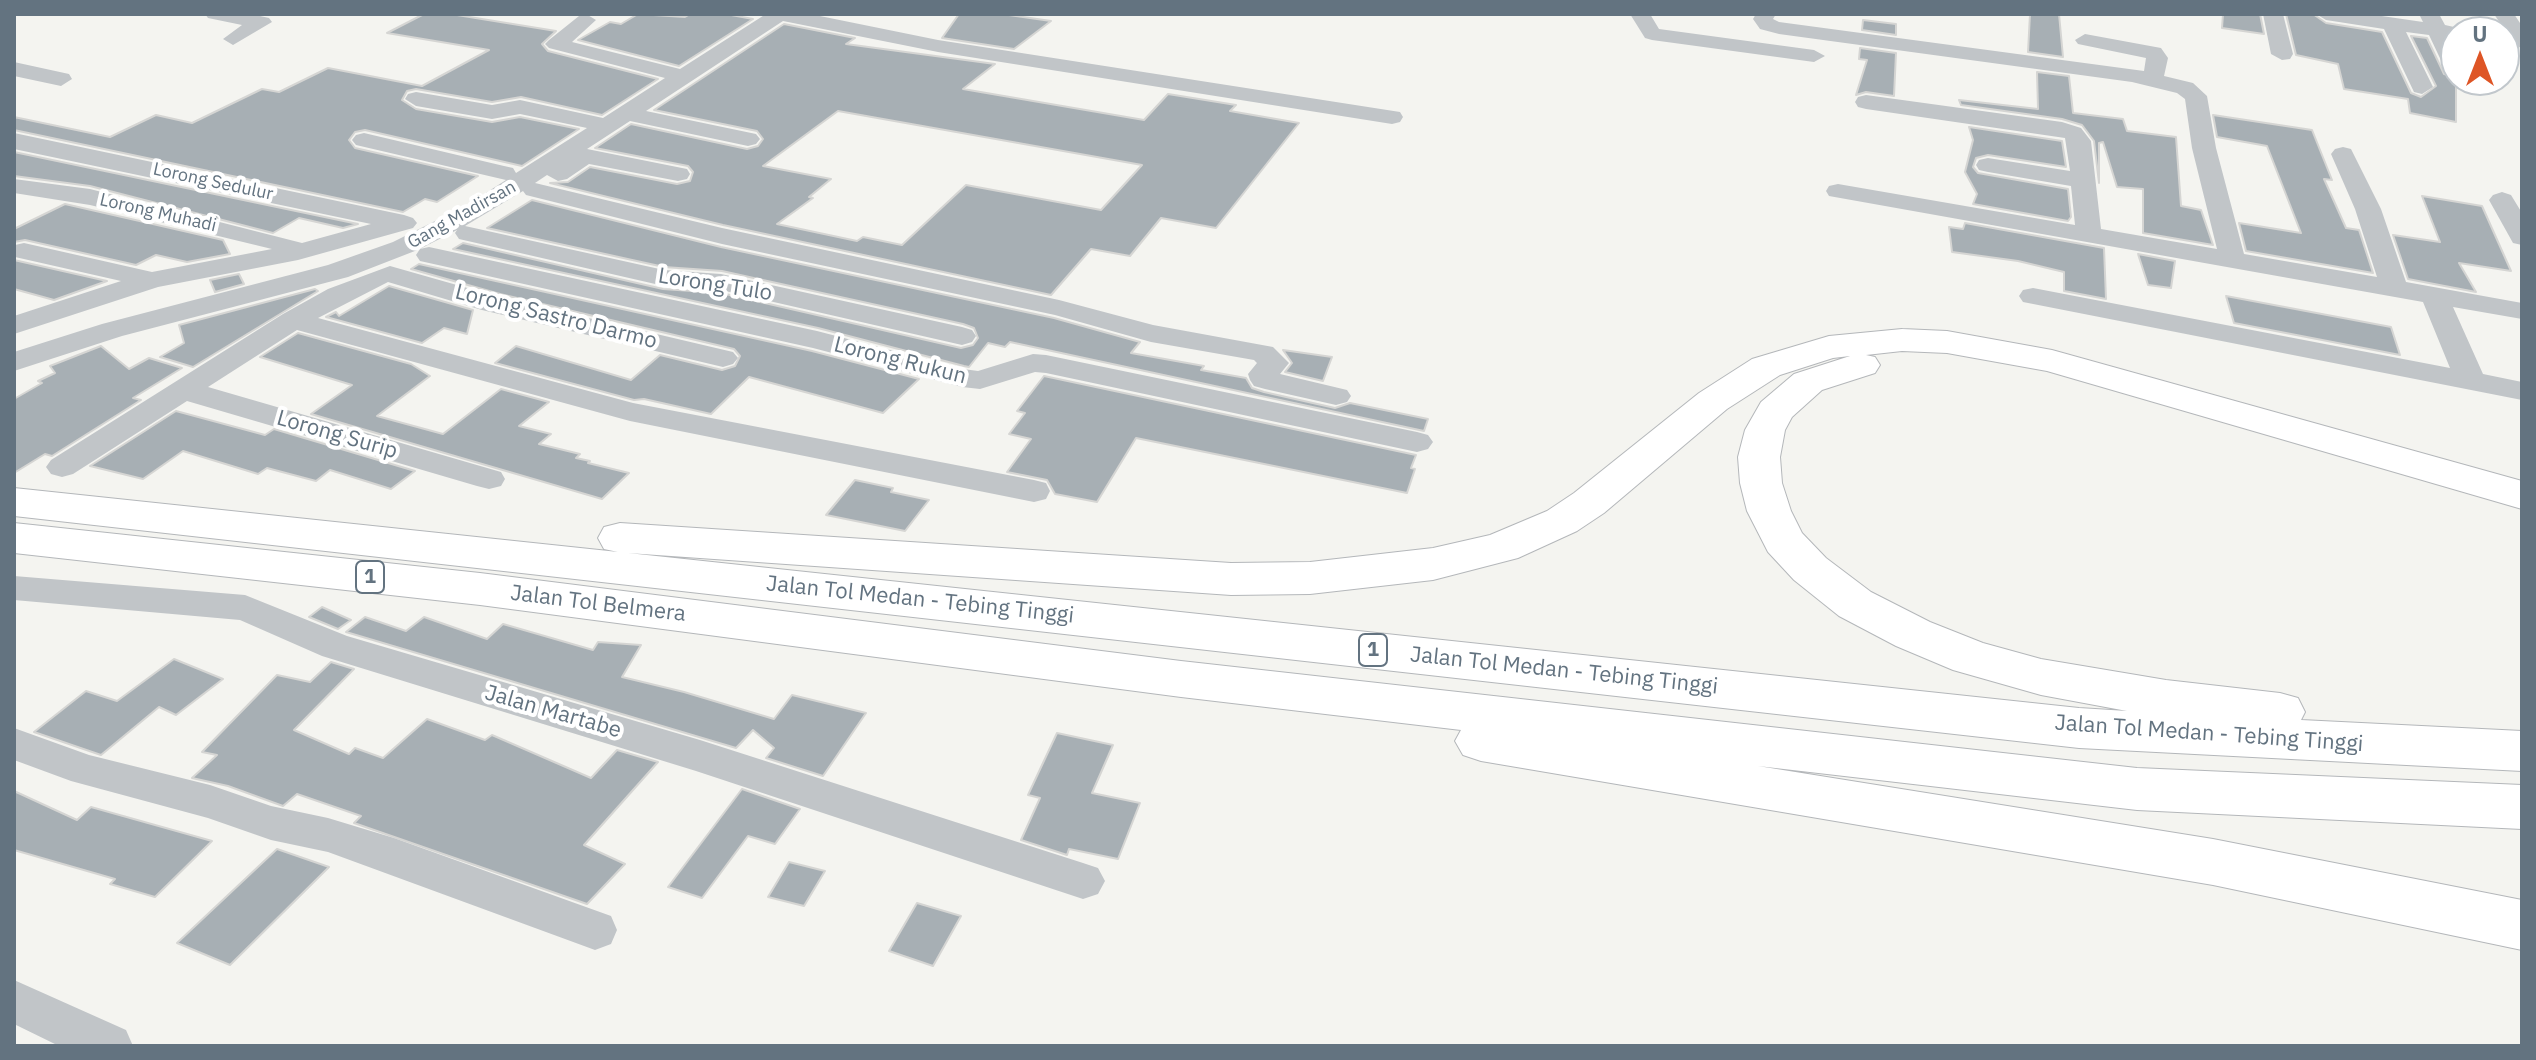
<!DOCTYPE html>
<html>
<head>
<meta charset="utf-8">
<style>
  body { margin:0 }
  #map { position:relative; width:2536px; height:1060px; overflow:hidden; background:#f4f4f0; font-family:"IBM Plex Sans",sans-serif }
  canvas { display:block }
  .frame { position:absolute; inset:0; border:16px solid #637380; pointer-events:none }
  .north { position:absolute; left:2440px; top:16px; width:80px; height:80px; box-sizing:border-box; background:#fff; border:2px solid #c1c7cc; border-radius:50%; rotate:0deg; font-size:22px; font-weight:700; line-height:32px; text-align:center; color:#637380 }
  .north::after { content:''; display:block; margin:auto; width:28px; height:36px; background:#de5525; clip-path:polygon(50% 0,100% 100%,50% 72%,0 100%) }
</style>
</head>
<body>
<div id="map">
<canvas width="2536" height="1060"></canvas>
<div class="frame"></div>
<div class="north">U</div>
</div>
<script>
const ctx = document.querySelector('canvas').getContext('2d');
ctx.lineJoin = 'round';
function paint(path, color) { ctx.fillStyle = color; ctx.fill(path, 'evenodd'); }
const shape = rows => new Path2D(rows.map(r => 'M' + r).join(''));
function trace(path, color, width, dash) { ctx.strokeStyle = color; ctx.lineWidth = width; ctx.lineCap = dash ? 'butt' : 'round'; ctx.setLineDash(dash || []); ctx.stroke(path); }
function label(font, color, halo, rows, align = 'center') {
  ctx.font = font + ' "IBM Plex Sans",sans-serif'; ctx.lineWidth = 8; ctx.setLineDash([]); ctx.textBaseline = 'middle'; ctx.strokeStyle = halo; ctx.fillStyle = color; for (const [text, x, y, turn = 0] of rows) {
    ctx.save(); ctx.translate(x, y); ctx.rotate((+turn || 0) * Math.PI / 180); ctx.textAlign = isNaN(turn) ? turn : align; if (halo) ctx.strokeText(text, 0, 0); ctx.fillText(text, 0, 0); ctx.restore();
  }
}
const building = shape([
  [424,14,451,14,556,31,542,44,548,51,658,79,602,115,521,97,492,102,416,89,407,91,402,100,416,109,492,122,520,117,579,129,522,166,365,130,355,132,349,140,355,148,478,176,437,202,425,199,403,212,14,130,14,117,110,137,156,115,192,123,262,89,279,92,328,68,422,86,489,50,387,33,424,14],
  [638,14,685,17,690,14,726,14,753,19,679,66,578,40,610,22,621,24,638,14],
  [959,14,1002,14,1051,21,1014,49,942,38,959,14],
  [2030,14,2059,14,2063,57,2028,52,2030,14],
  [2223,14,2260,14,2264,34,2222,28,2223,14],
  [2286,14,2313,14,2326,23,2382,32,2411,93,2421,97,2436,86,2411,36,2427,38,2444,74,2456,77,2456,122,2410,113,2408,99,2344,89,2338,64,2296,55,2286,14],
  [1863,20,1896,24,1896,35,1862,30,1863,20],
  [784,24,855,38,846,44,995,64,963,89,1144,120,1168,94,1236,105,1230,111,1299,123,1216,228,1161,218,1130,256,1091,249,1051,295,723,225,550,183,568,182,590,167,677,184,690,181,693,172,688,166,595,148,631,124,747,149,758,146,763,139,757,131,654,110,784,24],
  [838,111,1142,165,1101,210,966,185,902,245,863,237,857,241,777,224,813,198,809,197,831,179,763,166,838,111],
  [1860,48,1896,53,1894,96,1866,92,1856,95,1867,60,1859,59,1860,48],
  [2037,72,2069,76,2073,113,2123,119,2127,131,2176,137,2181,206,2201,210,2213,245,2143,233,2143,189,2117,187,2103,142,2099,143,2099,183,2094,141,2082,125,2062,119,1961,105,1959,100,2038,109,2037,72],
  [2213,115,2312,130,2332,180,2324,179,2346,228,2359,230,2373,273,2246,251,2239,223,2301,233,2267,146,2217,137,2213,115],
  [1969,127,2062,141,2066,167,1988,155,1976,158,1973,167,1978,173,2068,189,2071,217,2068,221,1973,204,1977,194,1965,172,1973,140,1969,127],
  [14,152,358,224,343,228,299,218,273,233,90,186,14,176,14,152],
  [2422,196,2482,206,2511,271,2459,263,2476,292,2408,279,2393,235,2440,242,2422,196],
  [532,200,721,247,1054,318,1140,342,1131,353,1204,366,1201,370,1246,378,1252,388,1264,392,1335,408,1350,403,1428,419,1424,431,1010,342,1005,347,988,343,969,367,964,366,818,328,453,249,463,243,663,289,721,293,961,348,973,345,978,338,974,328,963,324,722,271,664,267,487,228,532,200],
  [65,204,223,240,230,254,187,262,156,255,136,265,25,240,14,242,14,229,65,204],
  [1965,223,2104,248,2106,299,2064,291,2064,272,2018,261,1952,252,1949,227,1963,229,1965,223],
  [2138,254,2175,261,2171,288,2148,285,2138,254],
  [14,260,107,281,54,300,14,289,14,260],
  [419,264,812,351,919,379,883,413,749,377,711,414,644,399,634,400,495,363,516,346,631,380,660,355,722,370,735,366,740,356,734,349,500,294,411,269,419,264],
  [239,274,244,284,215,292,210,280,239,274],
  [389,286,473,310,467,334,444,328,422,343,326,317,336,312,339,316,389,286],
  [315,289,318,291,193,367,160,357,184,343,179,325,315,289],
  [2226,296,2391,327,2400,355,2234,323,2226,296],
  [298,333,411,364,430,376,377,416,443,434,501,389,549,402,519,426,551,434,539,444,580,454,576,458,590,461,588,463,629,473,602,499,311,414,352,385,260,357,298,333],
  [101,346,129,369,149,358,182,368,133,398,141,400,52,456,45,454,14,473,14,399,42,383,38,381,55,373,50,366,101,346],
  [1283,350,1332,357,1323,381,1285,372,1292,363,1283,350],
  [1044,376,1416,455,1411,468,1415,469,1407,493,1136,438,1097,502,1055,494,1047,480,1007,472,1031,439,1009,434,1025,413,1017,411,1044,376],
  [176,411,265,435,274,429,415,471,391,489,330,470,316,481,267,468,258,474,183,451,143,479,90,466,176,411],
  [855,480,893,488,891,492,929,500,905,531,826,515,855,480],
  [322,607,351,620,338,629,309,617,322,607],
  [365,617,406,631,424,617,487,639,503,624,593,650,598,642,641,645,622,677,684,692,774,719,792,695,866,713,823,776,766,758,774,748,753,730,736,748,346,632,365,617],
  [174,659,223,679,176,715,159,707,101,755,34,732,86,691,117,701,174,659],
  [331,662,354,669,294,730,349,754,355,748,383,758,427,719,485,740,492,735,591,778,617,750,658,762,584,845,625,864,587,904,354,823,361,816,297,794,283,806,228,786,192,778,217,755,202,752,277,675,310,682,331,662],
  [1057,733,1113,745,1092,793,1140,803,1118,859,1069,849,1067,855,1021,840,1040,798,1028,795,1057,733],
  [742,789,800,809,775,844,748,836,702,898,668,887,742,789],
  [14,791,77,820,91,807,212,841,155,897,110,884,115,879,14,850,14,791],
  [277,849,329,867,230,965,177,943,277,849],
  [789,862,825,871,804,906,768,897,789,862],
  [917,903,961,916,933,966,889,951,917,903]
]);
const minor = shape([
  [205,14,251,14,269,18,272,22,233,45,223,39,242,25,208,18,205,14],
  [586,14,596,20,572,42,680,69,766,14,810,14,938,40,1400,112,1403,117,1400,122,1392,124,938,52,783,21,646,111,756,134,760,139,756,144,748,146,630,121,587,149,687,169,690,174,687,179,678,181,589,164,567,179,558,181,547,175,535,183,722,228,1059,300,1153,325,1273,347,1289,363,1280,374,1347,390,1351,396,1347,402,1336,405,1265,389,1254,386,1250,380,1248,374,1257,363,1254,360,1151,342,1055,315,722,244,526,195,523,191,465,226,664,270,721,274,962,327,972,330,976,336,972,342,962,345,721,290,664,286,459,239,455,233,457,230,420,249,429,247,817,331,963,369,978,371,1033,354,1046,355,1417,432,1428,435,1433,442,1428,449,1417,452,1046,373,1035,372,980,389,962,387,813,348,420,261,416,255,420,249,348,277,122,336,14,371,14,352,102,324,328,265,393,242,467,205,506,180,356,145,352,140,356,135,364,133,504,166,513,168,516,173,587,128,520,114,492,119,416,106,405,99,408,94,416,92,492,105,520,100,603,118,665,78,549,48,545,44,549,40,579,16,586,14],
  [1630,14,1650,14,1659,29,1814,50,1825,56,1814,62,1652,40,1645,38,1630,14],
  [1756,14,1776,14,1773,19,1779,22,2144,71,2146,58,2078,44,2075,40,2085,34,2161,48,2168,58,2164,76,2193,83,2207,96,2216,148,2244,254,2377,277,2355,209,2331,154,2335,149,2343,147,2351,149,2381,209,2406,282,2522,303,2522,319,2453,307,2483,374,2522,382,2522,400,2023,302,2019,296,2023,290,2033,288,2450,368,2423,302,1829,196,1826,191,1829,186,1838,184,2075,225,2071,186,1988,172,1979,170,1976,165,1979,160,1988,158,2070,171,2065,138,1866,109,1858,107,1855,102,1858,97,1866,95,2062,122,2081,128,2091,141,2101,229,2217,249,2192,148,2185,99,2177,93,2132,82,1779,34,1760,29,1753,19,1756,14],
  [2263,14,2283,14,2293,54,2290,59,2282,60,2271,54,2263,14],
  [2316,14,2368,14,2423,22,2419,14,2439,14,2445,25,2463,29,2466,32,2456,32,2456,39,2451,39,2456,48,2456,74,2447,73,2429,35,2406,32,2433,87,2422,94,2414,92,2384,29,2326,20,2316,14],
  [2494,14,2514,14,2522,26,2522,48,2515,46,2494,14],
  [14,62,69,74,72,79,61,86,14,76,14,62],
  [14,133,404,215,413,218,417,223,413,228,298,260,158,287,14,334,14,316,121,281,15,257,15,245,24,243,152,272,272,249,90,205,14,193,14,179,90,189,302,243,371,224,14,149,14,133],
  [2502,192,2511,195,2522,213,2522,245,2513,243,2489,200,2493,195,2502,192],
  [390,266,499,297,733,352,738,358,733,364,723,367,482,310,388,282,318,318,633,403,1034,480,1046,483,1050,491,1046,499,1034,502,630,421,297,330,208,387,501,472,505,479,501,486,489,489,477,486,187,401,73,474,62,477,51,474,46,467,51,460,283,314,328,289,390,266],
  [14,576,245,595,347,636,700,740,1083,863,1098,868,1105,881,1098,894,1083,899,696,771,322,656,240,620,14,600,14,576],
  [14,728,89,755,210,785,271,806,328,818,394,838,611,916,617,930,611,944,595,950,328,852,271,840,208,818,71,781,14,760,14,728],
  [14,980,126,1030,133,1046,59,1046,14,1024,14,980]
]);
const motorway = shape([
  [1902,329,1947,331,2052,350,2522,481,2522,509,2047,371,1947,353,1902,351,1866,355,1875,357,1880,365,1875,373,1822,390,1792,417,1785,430,1780,457,1782,483,1791,511,1802,533,1826,558,1871,592,1930,622,1983,643,2041,659,2166,680,2280,693,2298,698,2305,712,2301,720,2522,731,2522,771,2079,748,14,516,14,488,618,552,604,549,598,538,604,527,620,523,1231,563,1310,562,1433,548,1490,535,1547,511,1574,493,1699,393,1752,359,1829,336,1902,329],
  [1850,356,1794,374,1761,402,1745,430,1738,457,1740,483,1747,511,1768,552,1794,580,1839,616,1896,646,1953,670,2041,695,2127,711,2079,708,628,553,1231,595,1310,594,1433,580,1518,558,1577,531,1604,513,1727,409,1780,375,1833,358,1850,356],
  [14,523,480,573,1181,661,2137,768,2522,785,2522,829,2137,810,1758,766,2213,839,2522,900,2522,950,2213,885,1481,761,1463,755,1455,741,1461,730,1181,697,480,605,14,553,14,523]
]);
const farStreetnames = [
  ["Lorong Sedulur",213,182,12],
  ["Lorong Muhadi",158,213,13],
  ["Gang Madirsan",462,215,-29]
];
const shields = [
  [370,577,28],
  [1373,650,28]
];
const shieldNames = [
  ["1",370,577],
  ["1",1373,650]
];
const streetNames = [
  ["Lorong Tulo",715,285,9],
  ["Lorong Sastro Darmo",556,317,14],
  ["Lorong Rukun",900,361,14],
  ["Lorong Surip",337,435,16],
  ["Jalan Tol Medan - Tebing Tinggi",920,600,6],
  ["Jalan Tol Belmera",598,604,7],
  ["Jalan Tol Medan - Tebing Tinggi",1564,671,6],
  ["Jalan Martabe",553,712,16],
  ["Jalan Tol Medan - Tebing Tinggi",2209,734,4]
];
paint(building, '#a7afb4');
trace(building, '#d5d5d3', 2);
trace(motorway, '#b4b7ba', 2);
paint(minor, '#c1c5c8');
paint(motorway, '#fff');
label('18px', '#637380', '#fff', farStreetnames);
for (const [x, y, w] of shields) { const box = new Path2D(); box.roundRect(x - w / 2, y - 16, w, 32, 6); ctx.fillStyle = '#fff'; ctx.fill(box); trace(box, '#637380', 2); }
label('bold 20px', '#637380', null, shieldNames);
label('22px', '#637380', '#fff', streetNames);
</script>
</body>
</html>
